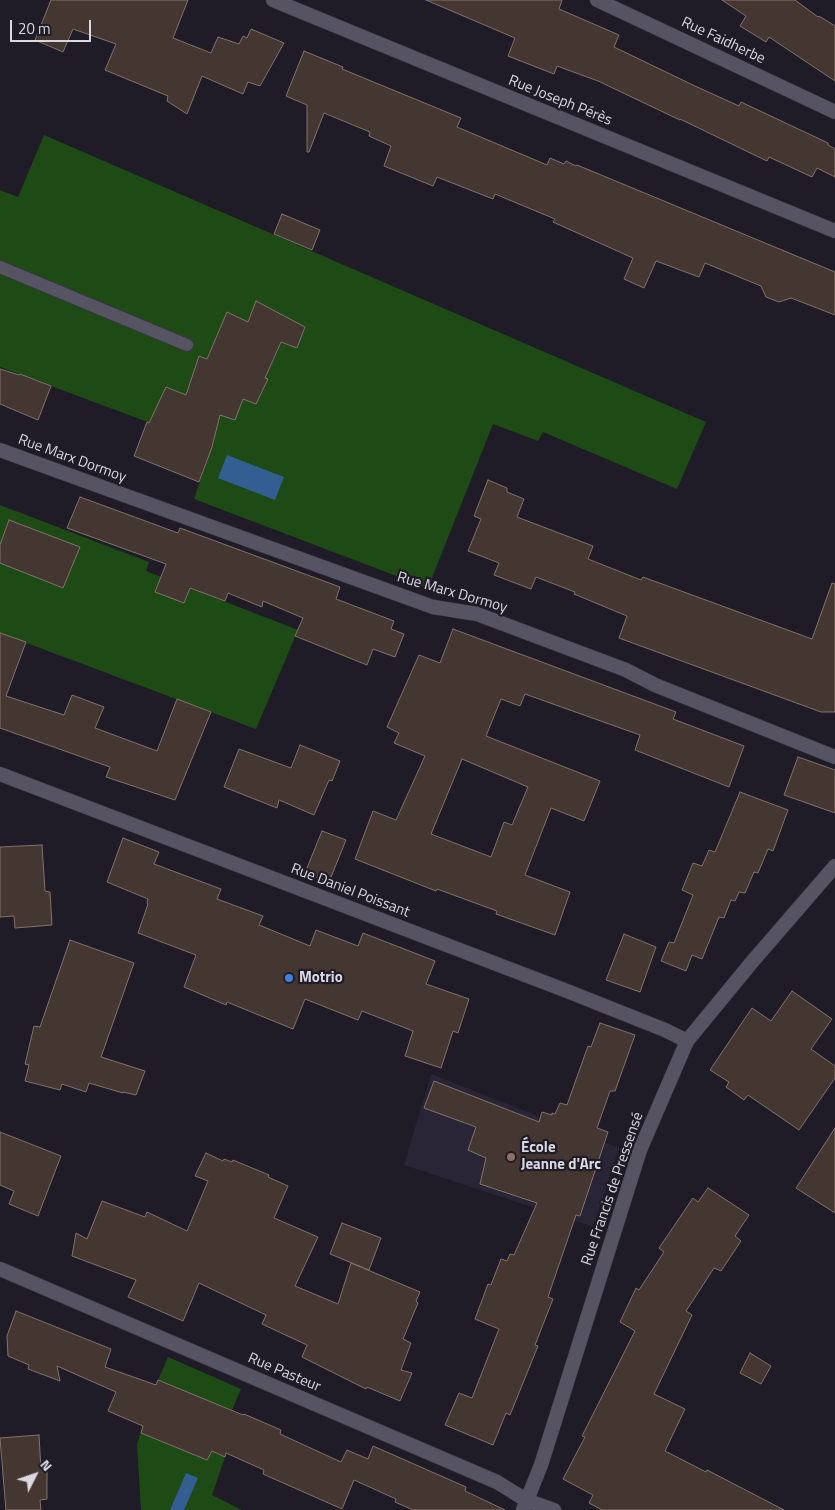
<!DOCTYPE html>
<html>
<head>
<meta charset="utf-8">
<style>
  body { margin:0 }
  #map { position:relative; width:835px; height:1510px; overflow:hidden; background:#1f1c28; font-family:"Titillium Web",sans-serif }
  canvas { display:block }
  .north { position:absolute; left:10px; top:1450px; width:50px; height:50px; -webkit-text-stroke:4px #1f1c28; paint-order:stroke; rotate:49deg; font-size:14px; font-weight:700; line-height:20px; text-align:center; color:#dad8e1 }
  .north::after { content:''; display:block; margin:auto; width:18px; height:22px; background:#dad8e1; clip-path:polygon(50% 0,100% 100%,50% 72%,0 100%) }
  .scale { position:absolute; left:10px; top:20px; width:81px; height:22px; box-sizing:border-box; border:2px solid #dad8e1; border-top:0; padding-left:6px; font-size:15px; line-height:18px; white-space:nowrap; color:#dad8e1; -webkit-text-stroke:4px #1f1c28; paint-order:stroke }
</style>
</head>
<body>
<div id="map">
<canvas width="835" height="1510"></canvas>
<div class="north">N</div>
<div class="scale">20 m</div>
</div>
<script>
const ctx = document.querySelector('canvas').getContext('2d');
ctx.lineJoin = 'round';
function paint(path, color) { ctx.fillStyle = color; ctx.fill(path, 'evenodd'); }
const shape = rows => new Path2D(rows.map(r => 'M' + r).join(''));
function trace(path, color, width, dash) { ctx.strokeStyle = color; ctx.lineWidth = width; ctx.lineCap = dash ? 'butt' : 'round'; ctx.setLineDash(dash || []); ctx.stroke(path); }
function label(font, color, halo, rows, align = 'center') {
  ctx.font = font + ' "Titillium Web",sans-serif'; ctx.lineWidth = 4.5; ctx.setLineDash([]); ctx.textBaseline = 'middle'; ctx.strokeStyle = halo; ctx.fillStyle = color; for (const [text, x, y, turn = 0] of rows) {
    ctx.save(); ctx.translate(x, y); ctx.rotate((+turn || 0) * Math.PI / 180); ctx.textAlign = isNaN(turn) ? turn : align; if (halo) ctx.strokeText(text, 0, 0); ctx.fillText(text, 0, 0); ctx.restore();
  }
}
const built = shape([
  [431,1074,619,1148,593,1227,404,1165]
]);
const green = shape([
  [44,135,706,422,677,489,543,432,538,441,493,424,428,588,194,499,212,446,0,367,0,190,18,197],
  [0,505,149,562,146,571,298,630,256,729,0,633],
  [168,1357,241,1389,232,1410,229,1409,212,1451,225,1457,212,1495,242,1510,141,1510,137,1444,156,1385]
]);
const water = shape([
  [227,455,284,477,275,500,218,478],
  [186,1473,198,1478,184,1510,170,1510]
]);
const building = shape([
  [51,0,188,0,173,38,211,53,218,37,239,44,243,36,247,38,251,29,284,43,260,86,248,82,243,94,202,76,187,114,167,101,168,96,105,70,116,44,73,29,63,52,35,40,51,0],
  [426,0,562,0,559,9,619,35,614,47,695,86,739,106,741,102,828,143,828,145,835,149,835,177,817,168,812,177,769,157,767,161,680,119,680,120,598,81,557,66,554,74,508,56,515,38,426,0],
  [722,0,795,0,818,17,819,16,835,26,835,81,769,37,766,42,740,26,746,16,722,0],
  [304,51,343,67,342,69,461,118,457,127,547,165,550,158,564,164,566,161,576,166,577,165,835,272,835,315,791,298,779,302,766,297,761,286,705,263,699,277,656,261,644,288,624,279,633,258,553,222,555,219,495,194,493,199,437,177,433,186,384,166,391,146,369,136,370,132,324,113,309,152,307,152,307,105,286,96,304,51],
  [282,214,320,230,312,250,274,234,282,214],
  [256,301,305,327,297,348,281,342,265,378,268,379,256,404,243,399,235,420,220,415,212,447,199,482,134,456,147,422,149,423,166,387,186,395,199,356,207,359,227,312,248,322,256,301],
  [0,369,19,375,20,374,51,386,38,420,0,404,0,369],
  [488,480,507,488,507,492,524,499,517,517,593,546,588,559,641,580,643,577,812,639,832,583,835,584,835,712,821,712,619,638,627,616,574,594,575,592,536,577,531,589,494,575,499,563,468,551,481,519,474,516,488,480],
  [80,497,178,533,180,528,340,587,336,599,394,621,391,629,404,634,395,657,373,649,367,665,295,636,303,618,263,601,262,607,228,593,225,601,190,588,184,603,155,592,166,564,67,528,80,497],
  [9,520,80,547,63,588,0,563,0,545,9,520],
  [453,629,676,712,673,719,744,746,729,787,635,750,640,735,525,694,520,706,501,699,486,736,600,781,584,821,551,808,525,875,570,892,555,935,496,914,497,911,437,889,436,891,355,859,373,811,396,820,425,756,394,743,399,733,387,727,419,655,440,663,453,629],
  [462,759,528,787,512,825,504,822,491,857,431,834,462,759],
  [0,633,26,642,6,696,64,715,72,695,104,707,95,728,157,751,177,699,211,712,175,800,106,777,110,767,0,728,0,633],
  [300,745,340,761,332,781,329,780,314,815,279,800,277,808,224,787,239,749,291,768,300,745],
  [798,757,835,770,835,813,784,795,798,757],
  [740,792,788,810,773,851,768,849,758,873,754,872,745,893,739,892,735,901,731,900,724,918,719,917,702,959,692,955,686,971,661,961,669,942,674,943,693,895,682,890,693,863,702,866,709,850,715,852,740,792],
  [322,831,346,840,329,882,305,873,322,831],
  [123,838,159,852,154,864,221,889,217,899,263,916,259,925,310,946,316,930,358,946,363,933,435,961,426,984,469,999,458,1033,453,1031,441,1068,405,1056,413,1031,362,1011,358,1020,305,999,293,1029,227,1002,226,1005,184,987,196,955,138,933,148,904,147,903,148,899,107,882,123,838],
  [42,845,45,891,50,892,52,925,15,928,14,916,0,917,0,847,42,845],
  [624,934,656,947,640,992,606,980,624,934],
  [70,940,134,963,101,1057,145,1071,136,1095,123,1092,123,1093,89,1083,86,1092,62,1084,60,1090,25,1081,29,1065,25,1064,34,1026,40,1027,70,940],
  [792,991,832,1019,811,1049,835,1066,835,1078,799,1130,748,1095,744,1100,726,1087,729,1082,710,1070,752,1008,771,1021,792,991],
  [600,1023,635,1035,615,1091,610,1091,597,1128,608,1132,580,1216,576,1215,548,1297,553,1299,535,1345,538,1346,510,1415,506,1413,493,1445,445,1425,459,1393,472,1398,499,1329,475,1319,488,1284,491,1285,501,1259,507,1261,510,1254,514,1255,537,1203,480,1184,486,1158,468,1150,476,1127,424,1108,434,1081,539,1122,542,1112,552,1115,552,1113,555,1114,560,1103,567,1105,588,1046,591,1047,600,1023],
  [835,1128,835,1213,796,1188,835,1128],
  [0,1132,61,1156,38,1216,9,1204,14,1191,0,1185,0,1132],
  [206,1153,223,1161,224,1159,232,1162,233,1160,269,1175,268,1177,288,1186,274,1218,318,1237,295,1286,338,1304,351,1263,420,1292,416,1301,418,1303,403,1339,411,1343,401,1370,412,1373,400,1401,367,1387,366,1389,302,1357,307,1345,262,1324,266,1315,199,1283,183,1321,128,1297,136,1280,72,1256,76,1233,87,1239,102,1201,145,1217,147,1212,187,1231,208,1181,195,1176,206,1153],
  [708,1188,749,1215,735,1236,741,1241,721,1271,714,1268,686,1311,692,1315,654,1394,685,1409,665,1451,706,1472,707,1470,784,1510,602,1510,589,1503,593,1495,563,1479,585,1437,582,1436,635,1331,620,1322,636,1288,639,1290,664,1252,659,1248,693,1198,698,1202,708,1188],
  [342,1223,381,1238,369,1270,330,1254,342,1223],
  [16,1311,111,1349,105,1367,156,1385,158,1380,243,1415,244,1414,281,1430,280,1434,341,1462,347,1450,368,1459,373,1446,466,1487,465,1491,505,1510,413,1510,395,1502,396,1499,354,1480,342,1509,263,1474,264,1470,226,1453,225,1457,212,1451,207,1460,141,1433,143,1426,108,1411,116,1392,57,1366,60,1381,28,1369,29,1365,8,1356,7,1336,16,1311],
  [750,1353,771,1366,761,1384,740,1373,750,1353],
  [39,1435,41,1470,47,1470,47,1499,40,1500,41,1510,6,1510,0,1438,39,1435]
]);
const service = shape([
  [0,267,187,345]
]);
const minor = shape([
  [273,0,835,231],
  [597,0,835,112],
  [0,450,433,607,477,614,626,670,655,685,835,757],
  [0,774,567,991,665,1030,687,1041],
  [0,1269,497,1482,526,1500,554,1510],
  [523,1510,541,1465,640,1150,687,1041,752,962,835,866]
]);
const markers = [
  [289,978,5,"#3f7fe0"],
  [511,1157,5,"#8d6e63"]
];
const streetNames = [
  ["Rue Faidherbe",723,41,25],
  ["Rue Joseph Pérès",560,101,22],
  ["Rue Marx Dormoy",72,459,20],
  ["Rue Marx Dormoy",452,593,16],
  ["Rue Daniel Poissant",350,891,21],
  ["Rue Francis de Pressensé",613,1189,-71],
  ["Rue Pasteur",284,1373,23]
];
const poiNames = [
  ["Motrio",299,978],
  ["École",521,1148],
  ["Jeanne d'Arc",521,1165]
];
paint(built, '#292536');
paint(green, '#1d4a15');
paint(water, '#325e92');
paint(building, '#443731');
trace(building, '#82726b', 1);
trace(service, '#3b3943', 14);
trace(minor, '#3b3943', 15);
trace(service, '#565462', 12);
trace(minor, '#565462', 14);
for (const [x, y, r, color] of markers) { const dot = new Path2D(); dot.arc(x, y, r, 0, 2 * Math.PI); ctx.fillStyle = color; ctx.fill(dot); trace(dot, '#1f1c28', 2); }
label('15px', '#dad8e1', '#1f1c28', streetNames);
label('bold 15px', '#dad8e1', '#1f1c28', poiNames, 'left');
</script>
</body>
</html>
